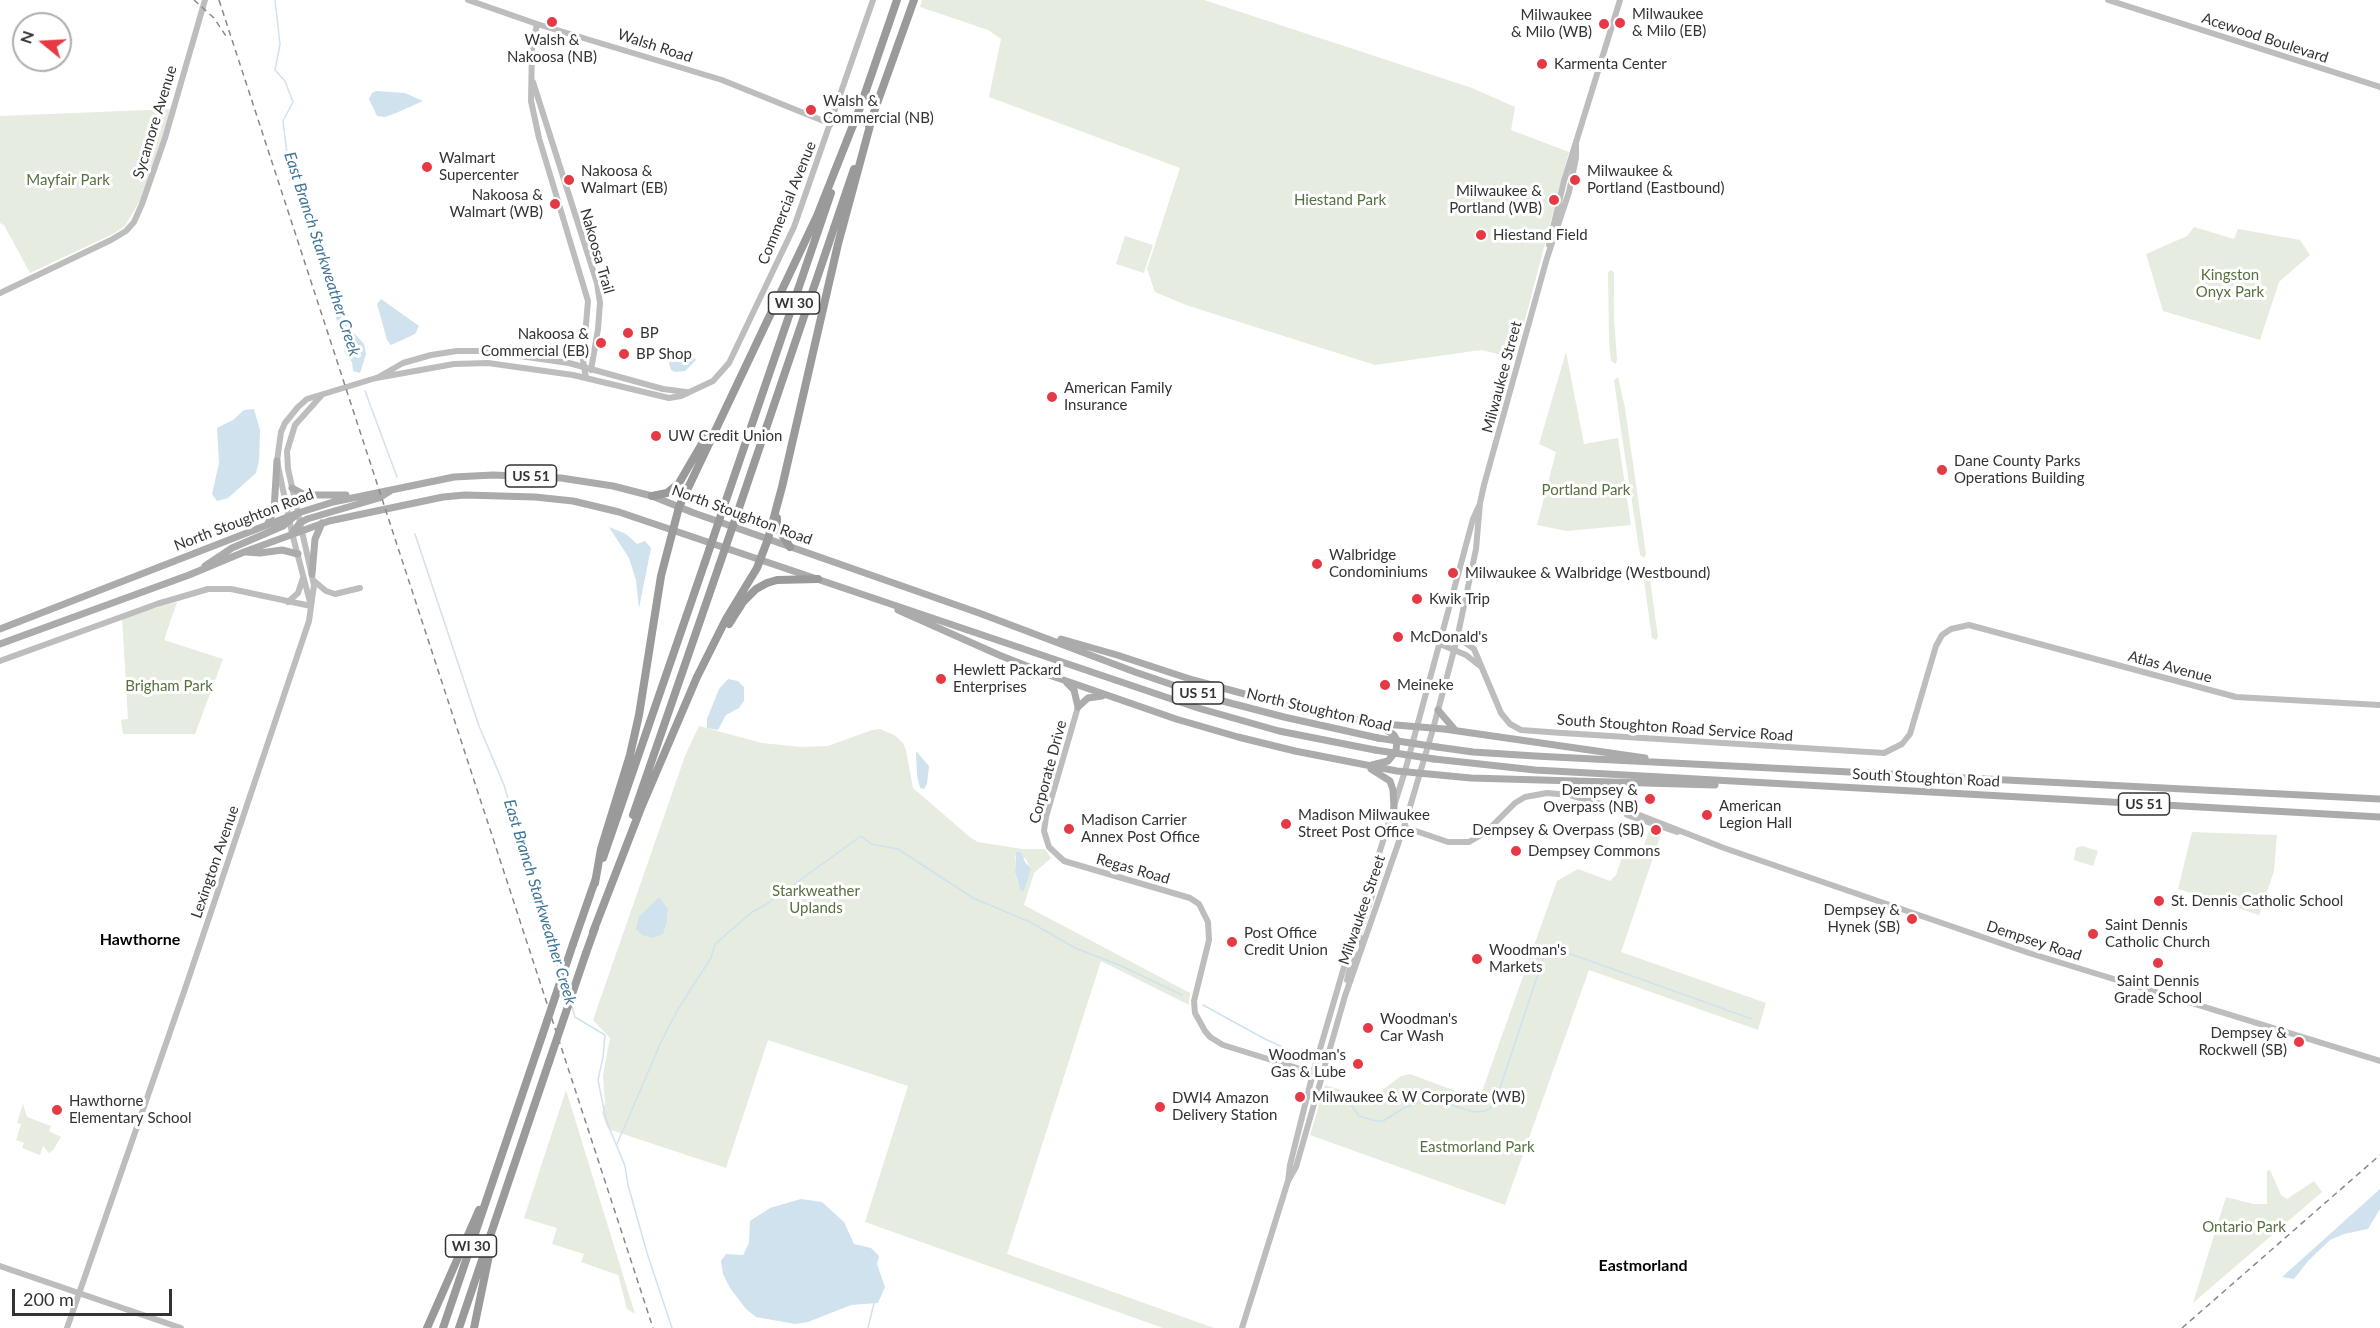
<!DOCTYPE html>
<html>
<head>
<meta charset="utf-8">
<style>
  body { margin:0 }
  #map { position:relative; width:2380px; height:1328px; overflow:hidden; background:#fff; font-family:Lato,sans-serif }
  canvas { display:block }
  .north { position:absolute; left:12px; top:12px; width:60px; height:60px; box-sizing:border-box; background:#fff; border:2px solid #adadad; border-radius:50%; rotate:288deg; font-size:16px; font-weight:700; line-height:24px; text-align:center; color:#333 }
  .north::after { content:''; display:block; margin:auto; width:21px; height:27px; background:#e63946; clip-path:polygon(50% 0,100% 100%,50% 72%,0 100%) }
  .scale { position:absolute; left:12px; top:1289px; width:160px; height:27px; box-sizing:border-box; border:3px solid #333; border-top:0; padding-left:8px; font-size:18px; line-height:21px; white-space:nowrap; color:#333; -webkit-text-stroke:4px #fff; paint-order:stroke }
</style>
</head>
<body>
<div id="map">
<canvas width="2380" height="1328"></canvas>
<div class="north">N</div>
<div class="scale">200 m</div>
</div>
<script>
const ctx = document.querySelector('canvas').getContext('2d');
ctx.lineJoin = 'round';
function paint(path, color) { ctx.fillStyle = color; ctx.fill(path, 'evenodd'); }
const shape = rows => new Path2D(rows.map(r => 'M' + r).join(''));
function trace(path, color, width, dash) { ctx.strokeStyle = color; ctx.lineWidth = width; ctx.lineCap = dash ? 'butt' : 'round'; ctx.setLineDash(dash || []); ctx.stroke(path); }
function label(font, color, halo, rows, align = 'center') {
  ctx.font = font + ' Lato,sans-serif'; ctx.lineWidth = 6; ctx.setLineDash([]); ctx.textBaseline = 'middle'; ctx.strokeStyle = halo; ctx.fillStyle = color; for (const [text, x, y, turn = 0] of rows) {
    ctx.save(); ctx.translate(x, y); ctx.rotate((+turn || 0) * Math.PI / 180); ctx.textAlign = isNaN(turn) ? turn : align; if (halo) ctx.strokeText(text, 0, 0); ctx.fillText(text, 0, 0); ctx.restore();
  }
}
const green = shape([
  [922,0,1204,0,1472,88,1515,107,1511,130,1569,152,1515,358,1481,350,1375,365,1186,305,1155,292,1147,269,1180,168,989,97,1001,39,988,30,920,7],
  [172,109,141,199,125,226,113,234,30,273,4,225,0,223,0,116],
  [2194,227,2234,239,2238,229,2300,240,2310,255,2279,282,2260,340,2163,311,2146,254,2187,236],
  [1125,236,1153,245,1144,273,1116,264],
  [1610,270,1614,272,1614,317,1617,360,1616,364,1611,361,1609,342,1608,273],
  [1566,352,1584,444,1618,438,1631,525,1567,531,1537,525,1556,452,1539,444],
  [1618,377,1625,408,1646,554,1644,558,1640,555,1621,430,1614,380],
  [1645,571,1649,572,1658,637,1656,640,1652,638,1643,574],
  [177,602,164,640,223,659,195,734,123,734,121,720,128,719,122,617],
  [699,726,762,743,801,747,828,746,872,730,880,729,894,735,903,743,906,750,913,788,971,838,978,842,1022,849,1045,849,1051,858,1034,873,1024,905,1190,993,1189,1005,1101,961,1007,1254,1214,1328,1163,1328,865,1222,908,1086,768,1040,726,1168,608,1129,602,1113,605,1104,603,1075,610,1038,593,1020,685,756],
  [1015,855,1025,858,1031,868,1018,884,1015,873],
  [659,897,668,910,667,921,639,916],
  [1649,830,1661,834,1621,952,1766,1003,1758,1030,1589,970,1505,1205,1310,1135,1325,1085,1360,1096,1373,1097,1401,1076,1410,1074,1479,1100,1557,881,1578,869,1610,881,1616,875,1626,846,1642,852],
  [2192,832,2277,835,2274,871,2259,915,2178,889],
  [2082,846,2098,851,2093,866,2074,860,2076,848],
  [566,1090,635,1314,627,1309,618,1275,581,1262,584,1254,552,1244,557,1228,524,1218],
  [23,1104,27,1117,51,1126,49,1131,61,1137,53,1150,49,1153,43,1146,40,1155,22,1148,24,1143,16,1140,21,1124,17,1123],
  [2270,1170,2281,1195,2287,1199,2314,1181,2322,1192,2193,1303,2226,1197,2253,1204,2267,1204,2267,1171]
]);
const water = shape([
  [376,91,405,93,423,101,396,113,385,117,377,116,369,99,372,93],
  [314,248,320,251,345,323,364,344,366,354,360,373,353,371,352,362,344,352,347,336,338,324,335,315,334,300,328,294,330,285,323,274],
  [381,299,419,326,415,334,391,345,387,340,377,304],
  [664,345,682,353,691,353,696,360,685,371,675,372,671,370,668,359,661,353,660,347],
  [254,409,260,430,259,461,256,473,228,498,217,501,212,494,219,463,217,428,233,420,244,410],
  [609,527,626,534,637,544,645,541,651,548,639,608,636,580,629,558],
  [728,679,738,681,744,687,744,701,739,708,726,715,718,730,707,728,707,719,719,689],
  [916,751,929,766,927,784,924,789,920,788,917,775],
  [1016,852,1021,852,1025,862,1031,868,1024,891,1021,891,1015,873],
  [659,897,668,909,667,921,663,934,652,938,642,935,636,929,639,916],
  [2380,1189,2380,1209,2368,1229,2344,1234,2330,1240,2308,1261,2294,1279,2282,1277],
  [801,1199,822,1202,844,1222,854,1244,871,1248,879,1256,877,1264,885,1287,878,1303,851,1305,808,1322,795,1324,756,1317,746,1309,730,1288,723,1274,721,1261,726,1254,743,1255,749,1243,750,1221,770,1208]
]);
const stream = shape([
  [275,0,280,44,275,70,285,81,293,102,283,121,287,154,305,200,320,252],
  [322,259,327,272],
  [365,391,397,477],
  [415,534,479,726,504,785,560,974],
  [1554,948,1752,1019],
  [564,985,568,997],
  [1203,1005,1263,1038,1308,1059],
  [572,1007,575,1017,605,1035,603,1057,598,1080,606,1120,625,1166,628,1185,647,1253,672,1328],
  [1351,1105,1359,1116,1376,1121,1383,1121,1404,1108,1423,1101,1448,1104,1474,1112,1485,1111,1491,1108,1498,1094,1545,953],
  [617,1144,662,1040,678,1009,711,958,715,944,752,912,767,904,861,836,871,844,898,849,973,898,1030,922,1075,948,1119,965,1182,995],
  [868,1328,874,1303]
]);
const secondary = shape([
  [468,0,537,24,722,80,831,124],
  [2108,0,2380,87],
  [537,24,532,49,531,101,539,138,588,301,583,360,586,378],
  [533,82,597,283,600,303,598,329,591,370],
  [1549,245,1564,181,1620,0],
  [0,293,111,240,126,231,134,222,142,204,165,138,205,0],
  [377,378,403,363,431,355,457,351,485,351,569,363,663,389,686,392],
  [314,581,326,591,335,594,360,588],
  [288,602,298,593,303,578],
  [311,606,292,533,277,461,281,432,285,423,298,407,307,399,376,378,454,364,488,363,573,375,669,398,681,396,713,381,729,363,794,227,873,0],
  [1442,634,1463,641,1474,649,1501,713,1510,724,1521,730,1562,733,1884,753,1902,744,1910,734,1936,646,1942,635,1951,629,1969,625,2236,697,2380,705],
  [1440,644,1466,655,1480,666],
  [0,661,157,604,208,589,231,589,311,606],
  [1078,707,1046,817,1044,831,1049,847,1064,861,1190,898,1199,904,1208,922,1209,940,1194,1001,1195,1013,1205,1031,1210,1037,1223,1045,1323,1076],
  [1627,815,1677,832],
  [1404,827,1448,842,1469,842,1486,832,1515,803,1525,797,1547,793,1570,795,1642,816,1724,848,2029,953,2380,1061],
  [1362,945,1359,934,1371,899,1376,877],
  [1347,980,1354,953,1351,943],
  [1288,1181,1296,1167,1345,996,1404,827,1433,729,1457,639,1476,549,1480,503,1484,485,1547,258,1569,192,1576,158,1576,144],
  [0,1266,181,1328],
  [67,1328,186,986,309,621,314,585,288,469,287,451,295,425,321,396],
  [1242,1328,1288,1181,1290,1165,1313,1073,1351,943,1405,771,1473,519,1479,506]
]);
const primary = shape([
  [292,488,305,495,346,495],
  [267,525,274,511,277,461],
  [292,533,300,523,307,519,379,498,390,491],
  [246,552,260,553,282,550,298,554],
  [205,566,232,548,283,526,296,515],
  [312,574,315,539,322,523],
  [898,610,999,655,1052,676,1176,719,1238,737,1295,751,1397,771,1471,778,1715,785],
  [0,629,298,513,333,502,454,477,493,475,561,478,613,486,652,496,694,513,979,613,1135,672,1211,698,1284,717,1378,738],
  [1061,639,1117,655,1193,680,1315,713,1384,724,1444,729,1645,758],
  [0,644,189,575,244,552,329,521,443,497,465,495,535,497,573,501,619,512,1198,708,1279,731,1375,750],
  [1067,683,1074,690,1078,707],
  [1078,707,1088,698,1102,696],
  [1438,710,1455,730],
  [1437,747,1473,752,1535,756,2380,799],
  [1434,759,1535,770,2380,817],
  [1372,765,1388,761,1396,751,1397,740,1394,735,1382,727],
  [1371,769,1390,781,1393,790,1394,808]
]);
const highway = shape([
  [862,102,897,0],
  [869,126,914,0],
  [652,496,667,493,679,483,707,435],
  [724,506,831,193],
  [738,511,854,169],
  [777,518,777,527,790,547],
  [729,624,743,602,756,589,767,583,777,580,818,579],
  [633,815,719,566],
  [603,858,705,562],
  [595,883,601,849,630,755,639,715,661,576,679,507,817,216,863,100],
  [593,932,641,808,697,677,726,619,757,568,768,539,782,487,838,244,871,122],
  [573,944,596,878],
  [586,953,595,928],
  [427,1328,479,1210],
  [443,1328,542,1036],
  [459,1328,549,1062],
  [474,1328,492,1241]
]);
const rail = shape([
  [194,0,214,18,226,36],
  [219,0,653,1328],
  [2182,1328,2380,1155]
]);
const primaryBridge = shape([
  [1378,738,1437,747],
  [1375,750,1434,759]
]);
const highwayBridge = shape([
  [705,562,724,506],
  [719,566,738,511],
  [542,1036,573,944],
  [549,1062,586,953]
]);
const markers = [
  [552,22,6,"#e63946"],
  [1620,23,6,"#e63946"],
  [1604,24,6,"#e63946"],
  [1542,64,6,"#e63946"],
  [811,110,6,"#e63946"],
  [427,167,6,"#e63946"],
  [569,180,6,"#e63946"],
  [1575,180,6,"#e63946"],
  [1554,200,6,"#e63946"],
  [555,204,6,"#e63946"],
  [1481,235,6,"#e63946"],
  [628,333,6,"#e63946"],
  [601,343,6,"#e63946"],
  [624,354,6,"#e63946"],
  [1052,397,6,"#e63946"],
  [656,436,6,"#e63946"],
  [1942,470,6,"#e63946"],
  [1317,564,6,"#e63946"],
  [1453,573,6,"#e63946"],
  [1417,599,6,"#e63946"],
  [1398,637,6,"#e63946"],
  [941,679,6,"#e63946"],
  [1385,685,6,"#e63946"],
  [1650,799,6,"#e63946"],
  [1707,815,6,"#e63946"],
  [1286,824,6,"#e63946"],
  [1069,829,6,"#e63946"],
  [1656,830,6,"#e63946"],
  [1516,851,6,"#e63946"],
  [2159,901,6,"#e63946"],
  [1912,919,6,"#e63946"],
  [2093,934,6,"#e63946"],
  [1232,942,6,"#e63946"],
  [1477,959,6,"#e63946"],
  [2158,963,6,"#e63946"],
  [1368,1028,6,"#e63946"],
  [2299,1042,6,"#e63946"],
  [1358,1064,6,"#e63946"],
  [1300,1097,6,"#e63946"],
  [1160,1107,6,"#e63946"],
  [57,1110,6,"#e63946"]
];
const shields = [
  [794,303,51],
  [531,476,51],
  [1198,693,51],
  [2144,804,51],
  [471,1246,51]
];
const shieldNames = [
  ["WI 30",794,303],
  ["US 51",531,476],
  ["US 51",1198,693],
  ["US 51",2144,804],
  ["WI 30",471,1246]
];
const poiNames = [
  ["Milwaukee",1632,14],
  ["& Milo (EB)",1632,31],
  ["Milwaukee",1592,15,"right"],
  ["& Milo (WB)",1592,32,"right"],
  ["Walsh &",552,40,"center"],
  ["Nakoosa (NB)",552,57,"center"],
  ["Karmenta Center",1554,64],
  ["Walsh &",823,101],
  ["Commercial (NB)",823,118],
  ["Walmart",439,158],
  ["Supercenter",439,175],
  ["Nakoosa &",581,171],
  ["Walmart (EB)",581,188],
  ["Milwaukee &",1587,171],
  ["Portland (Eastbound)",1587,188],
  ["Milwaukee &",1542,191,"right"],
  ["Portland (WB)",1542,208,"right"],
  ["Nakoosa &",543,195,"right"],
  ["Walmart (WB)",543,212,"right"],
  ["Hiestand Field",1493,235],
  ["BP",640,333],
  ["Nakoosa &",589,334,"right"],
  ["Commercial (EB)",589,351,"right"],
  ["BP Shop",636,354],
  ["American Family",1064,388],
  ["Insurance",1064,405],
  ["UW Credit Union",668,436],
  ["Dane County Parks",1954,461],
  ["Operations Building",1954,478],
  ["Walbridge",1329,555],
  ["Condominiums",1329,572],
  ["Milwaukee & Walbridge (Westbound)",1465,573],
  ["Kwik Trip",1429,599],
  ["McDonald's",1410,637],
  ["Hewlett Packard",953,670],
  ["Enterprises",953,687],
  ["Meineke",1397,685],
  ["Dempsey &",1638,790,"right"],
  ["Overpass (NB)",1638,807,"right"],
  ["American",1719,806],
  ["Legion Hall",1719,823],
  ["Madison Milwaukee",1298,815],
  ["Street Post Office",1298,832],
  ["Madison Carrier",1081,820],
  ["Annex Post Office",1081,837],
  ["Dempsey & Overpass (SB)",1644,830,"right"],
  ["Dempsey Commons",1528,851],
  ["St. Dennis Catholic School",2171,901],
  ["Dempsey &",1900,910,"right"],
  ["Hynek (SB)",1900,927,"right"],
  ["Saint Dennis",2105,925],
  ["Catholic Church",2105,942],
  ["Post Office",1244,933],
  ["Credit Union",1244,950],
  ["Woodman's",1489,950],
  ["Markets",1489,967],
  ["Saint Dennis",2158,981,"center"],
  ["Grade School",2158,998,"center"],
  ["Woodman's",1380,1019],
  ["Car Wash",1380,1036],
  ["Dempsey &",2287,1033,"right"],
  ["Rockwell (SB)",2287,1050,"right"],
  ["Woodman's",1346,1055,"right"],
  ["Gas & Lube",1346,1072,"right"],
  ["Milwaukee & W Corporate (WB)",1312,1097],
  ["DWI4 Amazon",1172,1098],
  ["Delivery Station",1172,1115],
  ["Hawthorne",69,1101],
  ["Elementary School",69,1118]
];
const streetNames = [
  ["Acewood Boulevard",2265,38,18],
  ["Walsh Road",655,46,18],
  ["Sycamore Avenue",155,122,-73],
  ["Commercial Avenue",787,203,-68],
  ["Nakoosa Trail",597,251,74],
  ["Milwaukee Street",1502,377,-75],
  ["North Stoughton Road",742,515,20],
  ["North Stoughton Road",244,520,-21],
  ["Atlas Avenue",2170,667,15],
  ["North Stoughton Road",1319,710,13],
  ["South Stoughton Road Service Road",1675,728,4],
  ["Corporate Drive",1048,772,-75],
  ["South Stoughton Road",1926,778,3],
  ["Lexington Avenue",215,862,-71],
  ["Regas Road",1133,869,16],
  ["Milwaukee Street",1362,910,-71],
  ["Dempsey Road",2034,941,18]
];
const parkNames = [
  ["Mayfair Park",68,180],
  ["Hiestand Park",1340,200],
  ["Kingston",2230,275],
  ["Onyx Park",2230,292],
  ["Portland Park",1586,490],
  ["Brigham Park",169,686],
  ["Starkweather",816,891],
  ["Uplands",816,908],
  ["Eastmorland Park",1477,1147],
  ["Ontario Park",2244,1227]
];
const waterNames = [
  ["East Branch Starkweather Creek",322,254,72],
  ["East Branch Starkweather Creek",540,902,73]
];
const neighbourhoodNames = [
  ["Hawthorne",140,940],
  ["Eastmorland",1643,1266]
];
paint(green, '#e6ecdf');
paint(water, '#cfe2ee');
trace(stream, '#cfe2ee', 1.5);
trace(secondary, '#bdbdbd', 6);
trace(primary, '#ababab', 7);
trace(highway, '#9a9a9a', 8);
trace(rail, '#888', 1.5, [6, 4.5]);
trace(primaryBridge, '#ababab', 7);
trace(highwayBridge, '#9a9a9a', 8);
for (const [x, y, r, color] of markers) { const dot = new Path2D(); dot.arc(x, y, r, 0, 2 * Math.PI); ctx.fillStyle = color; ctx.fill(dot); trace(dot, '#fff', 2); }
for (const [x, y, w] of shields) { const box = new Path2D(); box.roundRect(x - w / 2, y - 11, w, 22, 4.5); ctx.fillStyle = '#fff'; ctx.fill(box); trace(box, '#333', 1.5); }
label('bold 14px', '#333', null, shieldNames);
label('15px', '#333', '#fff', poiNames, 'left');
label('15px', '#333', '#fff', streetNames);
label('15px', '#56703f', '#fff', parkNames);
label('italic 16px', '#3f7597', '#fff', waterNames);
label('bold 16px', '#000', '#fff', neighbourhoodNames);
</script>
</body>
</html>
